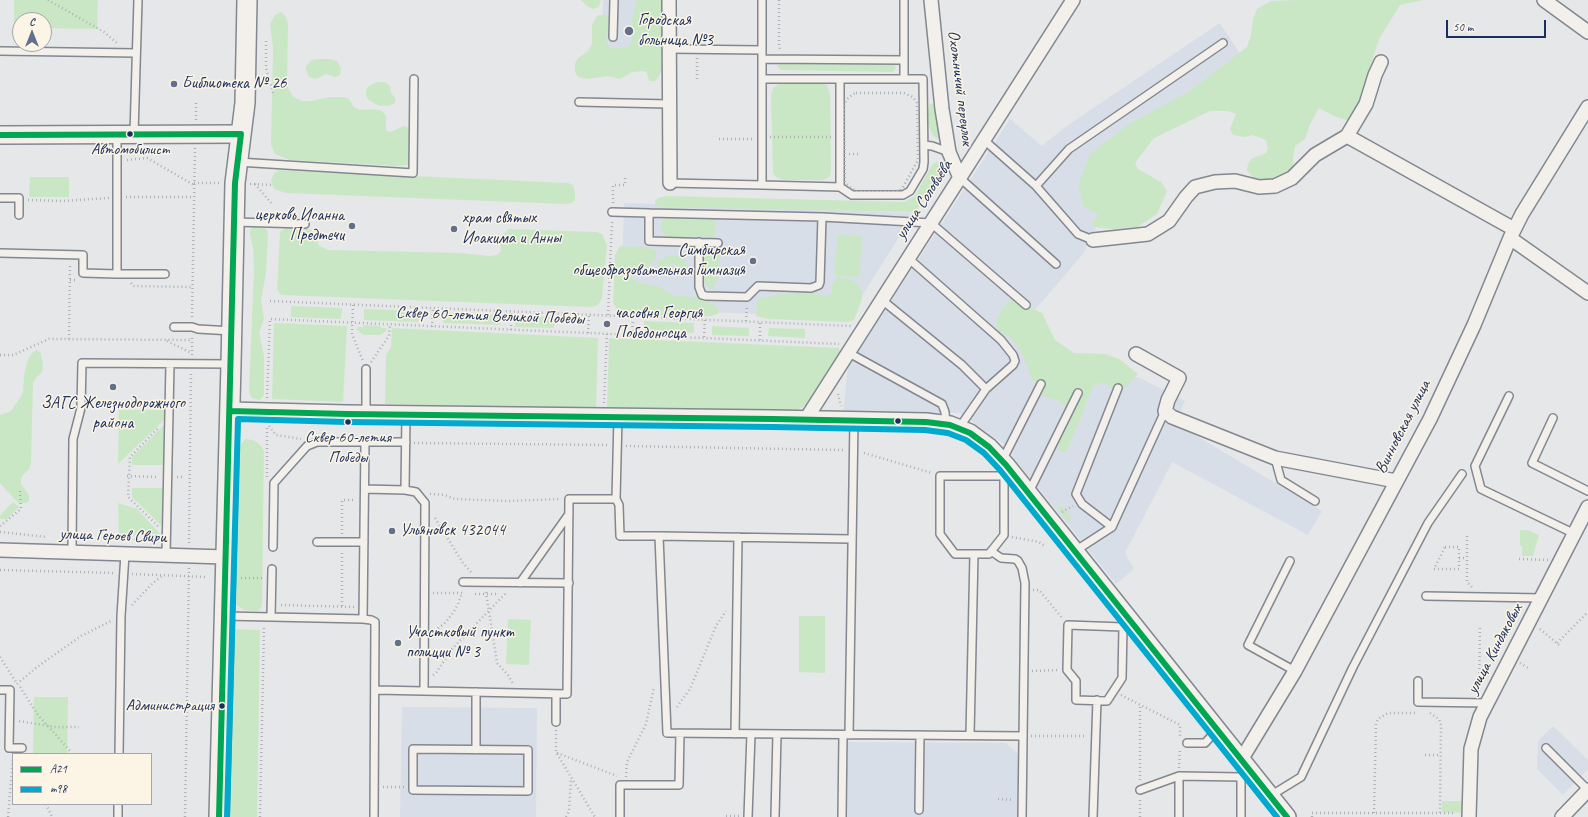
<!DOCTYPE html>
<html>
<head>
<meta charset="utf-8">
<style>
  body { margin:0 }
  #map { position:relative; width:1588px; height:817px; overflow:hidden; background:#e5e7e8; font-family:Caveat,sans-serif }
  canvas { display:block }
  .legend { position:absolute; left:12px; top:753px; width:140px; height:52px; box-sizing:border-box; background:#fcf5e5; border:1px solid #a2a6af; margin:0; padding:5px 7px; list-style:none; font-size:12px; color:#1b2f5e }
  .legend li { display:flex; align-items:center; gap:8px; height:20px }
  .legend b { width:20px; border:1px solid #a2a6af }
  .north { position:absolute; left:12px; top:12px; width:40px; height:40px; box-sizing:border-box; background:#fcf5e5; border:1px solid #a2a6af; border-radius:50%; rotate:0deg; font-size:11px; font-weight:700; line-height:16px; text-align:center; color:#1b2f5e }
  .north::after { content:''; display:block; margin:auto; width:14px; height:18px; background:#626f8e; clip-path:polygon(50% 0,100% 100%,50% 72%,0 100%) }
  .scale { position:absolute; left:1446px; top:20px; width:100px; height:18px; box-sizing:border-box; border:2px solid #1b2f5e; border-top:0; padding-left:5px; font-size:12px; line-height:14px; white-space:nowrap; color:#1b2f5e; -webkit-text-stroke:3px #fcf5e5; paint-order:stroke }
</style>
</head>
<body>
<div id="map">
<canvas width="1588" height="817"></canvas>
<ul class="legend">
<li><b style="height:5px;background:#00a651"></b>А21</li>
<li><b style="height:5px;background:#00a9ce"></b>т98</li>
</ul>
<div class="north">С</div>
<div class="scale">50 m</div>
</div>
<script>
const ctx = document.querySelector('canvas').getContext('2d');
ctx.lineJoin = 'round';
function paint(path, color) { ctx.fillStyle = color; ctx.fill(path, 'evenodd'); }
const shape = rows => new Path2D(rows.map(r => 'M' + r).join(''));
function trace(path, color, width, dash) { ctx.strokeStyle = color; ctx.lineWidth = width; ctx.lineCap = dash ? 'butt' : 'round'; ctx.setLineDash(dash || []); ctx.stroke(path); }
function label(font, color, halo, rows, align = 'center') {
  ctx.font = font + ' Caveat,sans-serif'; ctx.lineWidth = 3; ctx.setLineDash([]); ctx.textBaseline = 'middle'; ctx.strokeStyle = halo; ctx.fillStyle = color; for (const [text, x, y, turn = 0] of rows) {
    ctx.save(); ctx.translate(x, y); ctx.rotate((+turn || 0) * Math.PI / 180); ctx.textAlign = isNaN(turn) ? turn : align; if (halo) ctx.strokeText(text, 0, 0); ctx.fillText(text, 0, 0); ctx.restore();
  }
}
const built = shape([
  [603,0,657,0,656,62,602,62],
  [1220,23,1242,57,1104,157,1105,209,1083,254,1014,334,1034,361,1140,378,1185,401,1175,423,1322,511,1308,535,1172,462,1125,553,1134,569,1116,584,1002,443,960,413,843,413,848,367,1010,119,1042,146,1068,125],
  [624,203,914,213,849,317,621,309],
  [402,707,537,708,536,817,400,817],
  [1553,726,1588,760,1588,769,1563,795,1537,769,1538,741],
  [848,742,1006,743,1019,755,1018,817,847,817]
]);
const green = shape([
  [14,0,98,0,97,29,44,28,44,20,20,20,20,28,14,28],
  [581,0,601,0,599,7,593,9,587,6],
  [637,0,664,0,663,58,662,69,658,78,655,81,650,81,648,78,647,73,644,71,632,72,620,79,608,76,587,79,578,77,575,72,575,64,577,59,588,51,592,44,592,25,597,16,605,14,609,18,606,40,610,48,624,48,629,46,632,41,631,22],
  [1295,0,1423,0,1400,5,1379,39,1367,75,1364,99,1354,116,1347,120,1336,117,1319,108,1310,124,1305,139,1295,146,1293,159,1294,171,1285,178,1264,181,1253,177,1247,171,1248,164,1251,159,1266,153,1268,149,1266,140,1253,135,1245,137,1233,135,1230,129,1236,114,1228,111,1210,111,1154,138,1135,163,1138,169,1161,182,1167,191,1157,214,1137,227,1112,229,1094,227,1092,223,1097,217,1098,214,1083,206,1078,185,1090,154,1129,124,1190,91,1247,47,1251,35,1253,19,1257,9,1271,1],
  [281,12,286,17,288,24,287,86,293,97,302,101,312,101,329,97,345,97,349,99,354,107,360,110,374,109,382,111,386,116,386,129,387,131,390,132,404,126,407,127,409,131,410,163,407,165,398,166,290,160,275,154,271,145,273,47,270,24,275,15],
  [318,59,330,59,337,61,341,68,340,75,335,77,326,74,316,79,309,77,306,70,306,66,312,60],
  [780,64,894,65,896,68,893,72,781,70,777,66],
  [378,82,385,82,390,86,391,93,396,99,394,104,387,106,377,105,369,100,366,96,366,90,369,86],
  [783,82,820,82,827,85,830,94,831,168,830,176,827,178,823,180,783,180,776,177,773,173,771,94,774,87],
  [930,103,936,106,941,138,938,139,933,136,927,121,927,114],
  [938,161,942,161,945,165,945,172,918,208,911,212,661,207,655,205,655,201,658,198,667,196,904,202,915,196,932,165],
  [279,170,568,183,573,185,575,193,575,200,572,203,566,204,286,193,274,189,271,181,274,173],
  [30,177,69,177,69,197,29,197],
  [667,216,716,217,715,237,693,236,690,238,672,238,667,236,663,233,661,227,662,221],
  [253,226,264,227,267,230,268,235,266,272,261,301,264,318,259,333,264,356,264,395,260,400,252,398,249,393,254,268,253,247,250,235,250,231],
  [302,227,311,230,314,234,319,246,328,250,461,253,489,256,497,255,501,251,500,240,501,236,509,229,597,232,602,234,607,245,602,298,598,305,591,307,281,295,277,289,280,232,285,228],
  [838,234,862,236,859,277,834,275],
  [621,246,645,247,653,249,657,252,655,260,652,262,648,268,634,269,632,271,631,275,633,279,640,283,657,286,673,295,708,299,718,308,719,313,712,316,688,317,672,315,653,315,618,310,613,303,615,255,619,247],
  [720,252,720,273,718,273,717,282,714,283,714,289,710,289,704,282,704,256,709,253],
  [670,255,678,255,684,257,685,263,689,268,688,274,685,275,680,273,678,267,675,264,672,264,665,269,658,267,658,261],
  [838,276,850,279,857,284,862,292,862,299,854,320,848,322,768,319,756,316,757,301,759,299,783,293,810,293,827,296,832,293,832,284],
  [1012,299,1042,313,1055,340,1074,353,1106,354,1119,359,1138,374,1125,388,1112,390,1105,382,1093,386,1076,429,1067,450,1064,453,1058,450,1066,410,1062,402,1043,396,1032,379,1020,349,1010,337,998,331,996,321,1002,309],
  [291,306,342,308,341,319,291,317],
  [364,309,419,311,418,322,364,320],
  [444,313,501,315,500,325,443,323],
  [516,316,554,317,554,328,515,327],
  [644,321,694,323,694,333,644,332],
  [274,323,347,326,343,402,272,399],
  [363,325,381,326,381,328,387,328,386,331,380,335,364,335,356,329,357,327,363,327],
  [712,326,749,328,749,336,712,335],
  [392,328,598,338,596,409,385,404,386,355,391,347],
  [769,328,805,329,805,338,768,336],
  [609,338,839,348,840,352,806,405,797,410,788,412,607,409],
  [36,350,39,351,41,354,43,365,42,372,36,378,33,383,31,463,29,469,22,476,21,480,21,484,29,495,29,501,26,503,18,503,0,483,0,415,11,411,21,396,23,392,24,375,27,362,31,354],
  [119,410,166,410,166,418,118,464],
  [165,424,164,465,132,465,132,457],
  [245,439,252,440,257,442,262,447,264,452,262,606,260,609,258,611,244,610,234,603,238,448],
  [132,488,164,488,163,527,132,497],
  [13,502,19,507,7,519,0,519,0,516,3,512],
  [118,503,137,509,162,536,119,535],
  [1060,506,1062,507,1071,518,1070,522,1068,522,1058,509,1057,507],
  [1520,530,1527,530,1539,535,1533,556,1522,556,1522,546,1520,546],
  [799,616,825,616,825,673,799,672],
  [508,619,531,620,529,665,506,664],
  [230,629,260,630,257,817,227,817],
  [34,697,68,697,67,754,33,754],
  [1442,801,1464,801,1464,813,1442,812]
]);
const path = shape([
  [48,0,104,32,117,43],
  [779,0,779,45,780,49],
  [266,41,266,68,274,96],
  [697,58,697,80],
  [856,93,904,93,913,97,917,103,918,160,903,187,899,191,856,191,850,187,845,182,844,107,846,100,853,94,856,93],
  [196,120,196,101],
  [770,137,831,137],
  [719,139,754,139],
  [849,154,859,154],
  [127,160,147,158,194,185],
  [194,183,220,183],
  [250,184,273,185],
  [255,184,272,204],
  [126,197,194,197],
  [28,200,63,201,109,198],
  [613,203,613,185,625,185,625,175],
  [70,280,77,280],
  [131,283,133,286,193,287],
  [270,301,851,326],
  [353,305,352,334,363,361],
  [608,315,612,222],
  [192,317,195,148],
  [746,321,747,306],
  [432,327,433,309],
  [511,330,511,312],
  [588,333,589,315],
  [632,335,633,317],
  [704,337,705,319],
  [69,339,70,263],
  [760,340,760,322],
  [167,341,191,353],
  [0,355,13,355,49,339,192,340],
  [192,355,192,336],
  [371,362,389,336,390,324],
  [838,394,841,406],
  [267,398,270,319,839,344],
  [604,403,607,333],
  [269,426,276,435,301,439],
  [414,443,609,445],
  [626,446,845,450],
  [864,453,932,473],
  [127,476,158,477],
  [177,477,184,477],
  [267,477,267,426],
  [430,494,445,495,455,499,508,501,561,499],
  [1062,512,1073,506],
  [435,518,463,563,471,572],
  [0,526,21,509,20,491],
  [158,526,128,497,130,457,159,427],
  [0,532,47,537],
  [342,534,342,500,355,500],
  [1467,536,1467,582,1472,587],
  [1012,537,1039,542,1046,547],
  [122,539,157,540],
  [189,543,191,372],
  [1445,547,1459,547,1459,569,1434,569,1445,547],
  [1459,558,1467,558],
  [1519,559,1548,560],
  [0,570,115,573],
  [132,574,207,577],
  [241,578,262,578],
  [1033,590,1039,590,1063,619],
  [486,592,497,663,508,675,513,684],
  [433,593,464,593],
  [475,594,498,594],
  [132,605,152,584,163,575],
  [281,605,354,607],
  [342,606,342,551],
  [1540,629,1559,645],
  [435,631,446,622,453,613,458,604,462,593],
  [1557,643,1588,612],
  [0,657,16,682],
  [1520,663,1528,668],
  [1032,671,1059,670],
  [433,675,436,673,452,649,506,593],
  [17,684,37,667,81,636,111,621],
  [20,687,38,715,71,752],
  [1479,689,1480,625],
  [1121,695,1180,725,1180,736],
  [677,707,690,689,716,626,726,611],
  [1430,713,1439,719,1441,725,1440,813],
  [19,721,55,727,79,727],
  [556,730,556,752,595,817],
  [1031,736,1086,736],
  [557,753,617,776],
  [1425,755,1441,755],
  [1179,768,1180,749],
  [626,777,627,762,646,724,654,687],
  [1140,780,1140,705],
  [383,787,404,787],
  [998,799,1014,800],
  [46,804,52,817],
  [1374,813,1376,724,1378,719,1388,713,1417,713],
  [726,816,740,816],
  [8,817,13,758],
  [185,817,189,568],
  [260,817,264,626],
  [566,817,569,811,571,778],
  [1140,817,1140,799],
  [1312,817,1312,813,1456,813]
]);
const service = shape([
  [762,0,762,50],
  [613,37,614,0],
  [669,49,762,50,762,79,923,79,924,162,923,169,910,191,903,195,852,195,840,187],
  [0,51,136,53],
  [762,59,903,60],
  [904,79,904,0],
  [579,102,669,104],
  [117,134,117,274,165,274],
  [134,134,138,0],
  [984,140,1036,186,1078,234,1093,240],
  [924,145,932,146,949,152],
  [238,162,413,173,414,79],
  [960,178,1056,264],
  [670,183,762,185,762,79],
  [762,185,840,187,840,79],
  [1036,186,1069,149,1223,43],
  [0,198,19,198,19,215],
  [612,212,649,213,649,241,718,243],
  [649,213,822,217],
  [234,222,305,224],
  [699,242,699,287,702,295,706,296,747,297,758,286,811,288,819,285,820,282,822,217,931,223,1026,305],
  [0,253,83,255,83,273,117,274],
  [908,258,1001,340,1013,355,1015,361,1013,365,986,389],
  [882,300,962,365,986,389,959,428],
  [174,327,192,327,198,329,232,331],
  [849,353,942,404,945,412,946,424],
  [1509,396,1475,466,1481,489,1575,534],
  [366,414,366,369],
  [618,417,616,499,619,505,620,536,659,536,667,733,1023,736],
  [1553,418,1532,463,1588,491],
  [1275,458,1281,480,1315,501],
  [1002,461,1041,384],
  [1004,476,940,476,940,534,955,554,989,554,1004,535,1004,476,1011,472],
  [365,489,405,490,416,492,425,503,424,691],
  [405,490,406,415],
  [1029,492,1078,393],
  [1112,527,1082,504,1076,494,1118,388],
  [659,536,851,539],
  [317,542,364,542],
  [273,547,274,483,307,446,317,442,365,442],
  [991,551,1001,558,1015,559,1018,561,1022,568,1025,583,1022,817],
  [1075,551,1112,527,1165,411],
  [72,552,73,439,81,408,82,363,231,364],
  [166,555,170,364],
  [1290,561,1248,645,1295,671],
  [463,582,569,583],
  [520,583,569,514],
  [1426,596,1542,598],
  [225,616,363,619,365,442,406,442],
  [271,617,272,569],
  [363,619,371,620,375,622,374,817],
  [1123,627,1122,678,1107,701,1076,700,1076,681,1067,670,1068,625,1123,627,1130,622],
  [1418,681,1418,702,1487,703],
  [0,690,10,690,9,748,22,748],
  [376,690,567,694,569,499,616,499],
  [556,722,556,694],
  [735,734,738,537],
  [849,735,854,421],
  [970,735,974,554],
  [1187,743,1205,743,1217,730],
  [1546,748,1588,790],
  [413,749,528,750,528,791,413,790,413,749],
  [476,750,476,692],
  [119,754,121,616,125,554],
  [1140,790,1179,776,1241,777,1241,817],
  [1270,796,1301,777,1353,667,1428,523,1462,474],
  [919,810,920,735],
  [775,816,777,734],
  [118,817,118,804],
  [620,817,620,785,679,785,680,733],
  [748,817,751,734],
  [842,817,843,735],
  [1093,817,1097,700],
  [1179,817,1179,776]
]);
const minor = shape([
  [669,0,670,183],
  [931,0,942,109,949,152,960,178],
  [1544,0,1588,32],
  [1347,136,1514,229],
  [1510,238,1588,293],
  [1093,240,1148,234,1169,221,1186,197,1195,187,1215,182,1235,181,1259,187,1275,186,1292,178,1315,155,1347,136,1366,104,1375,75,1381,62],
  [1136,354,1179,378,1168,400,1165,411,1172,417,1275,458,1396,481],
  [806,419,1073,0],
  [0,550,225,557],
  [1241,760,1295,671,1430,419,1474,325,1510,238,1522,214,1588,107],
  [1469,817,1471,749,1480,717,1588,507],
  [1562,817,1588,790]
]);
const tertiary = shape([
  [0,135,241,134],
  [230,411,347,414,773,419,926,422,950,425,970,433,989,447,1006,465,1287,817]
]);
const secondary = shape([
  [219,817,231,364,235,183,245,103,247,0]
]);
const bus1 = shape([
  [0,135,241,134,235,183,219,817],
  [230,411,347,414,773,419,926,422,950,425,970,433,989,447,1006,465,1287,817]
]);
const bus2 = shape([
  [227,817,238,419,347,422,773,427,925,430,948,433,966,440,984,453,1000,470,1277,817]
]);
const markers = [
  [629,31,5,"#626f8e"],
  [174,84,4,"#626f8e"],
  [130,134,3.5,"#1b2f5e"],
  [352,226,4,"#626f8e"],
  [454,229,4,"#626f8e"],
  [753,261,4,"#626f8e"],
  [607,324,4,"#626f8e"],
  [113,387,4,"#626f8e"],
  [898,421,3.5,"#1b2f5e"],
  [348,422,3.5,"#1b2f5e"],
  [392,531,4,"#626f8e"],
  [398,643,4,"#626f8e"],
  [222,706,3.5,"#1b2f5e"]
];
const busNames = [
  ["Автомобилист",130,150],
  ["Сквер 60-летия",348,438],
  ["Победы",348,458],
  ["Администрация",214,706,"right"]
];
const poiNames = [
  ["Городская",638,21],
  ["больница №3",638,41],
  ["Библиотека № 26",182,84],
  ["церковь Иоанна",344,216,"right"],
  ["Предтечи",344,236,"right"],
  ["храм святых",462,219],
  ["Иоакима и Анны",462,239],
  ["Симбирская",745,251,"right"],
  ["общеобразовательная Гимназия",745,271,"right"],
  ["часовня Георгия",615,314],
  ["Победоносца",615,334],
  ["ЗАГС Железнодорожного",113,404,"center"],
  ["района",113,424,"center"],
  ["Ульяновск 432044",400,531],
  ["Участковый пункт",406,633],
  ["полиции № 3",406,653]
];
const streetNames = [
  ["Охотничий переулок",960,88,83],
  ["улица Соловьёва",924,200,-57],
  ["Сквер 60-летия Великой Победы",490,316,2],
  ["Винновская улица",1403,427,-63],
  ["улица Героев Свири",113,536,2],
  ["улица Киндяковых",1495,649,-62]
];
paint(built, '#d8dee7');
paint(green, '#cae7c5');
trace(service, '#828790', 10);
trace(minor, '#828790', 16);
trace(tertiary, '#828790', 20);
trace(secondary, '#828790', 22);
trace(path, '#afb1b4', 2.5, [1, 3]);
trace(service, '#f3f0eb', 7);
trace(minor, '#f3f0eb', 13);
trace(tertiary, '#f3f0eb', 17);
trace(secondary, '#f3f0eb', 19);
trace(bus1, '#00a651', 6);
trace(bus2, '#00a9ce', 6);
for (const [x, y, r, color] of markers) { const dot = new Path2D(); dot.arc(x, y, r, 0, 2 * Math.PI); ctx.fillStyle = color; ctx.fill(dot); trace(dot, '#fcf5e5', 1.5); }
label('16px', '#1b2f5e', '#fcf5e5', busNames);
label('17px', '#1b2f5e', '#fcf5e5', poiNames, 'left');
label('17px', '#1b2f5e', '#fcf5e5', streetNames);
</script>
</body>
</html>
